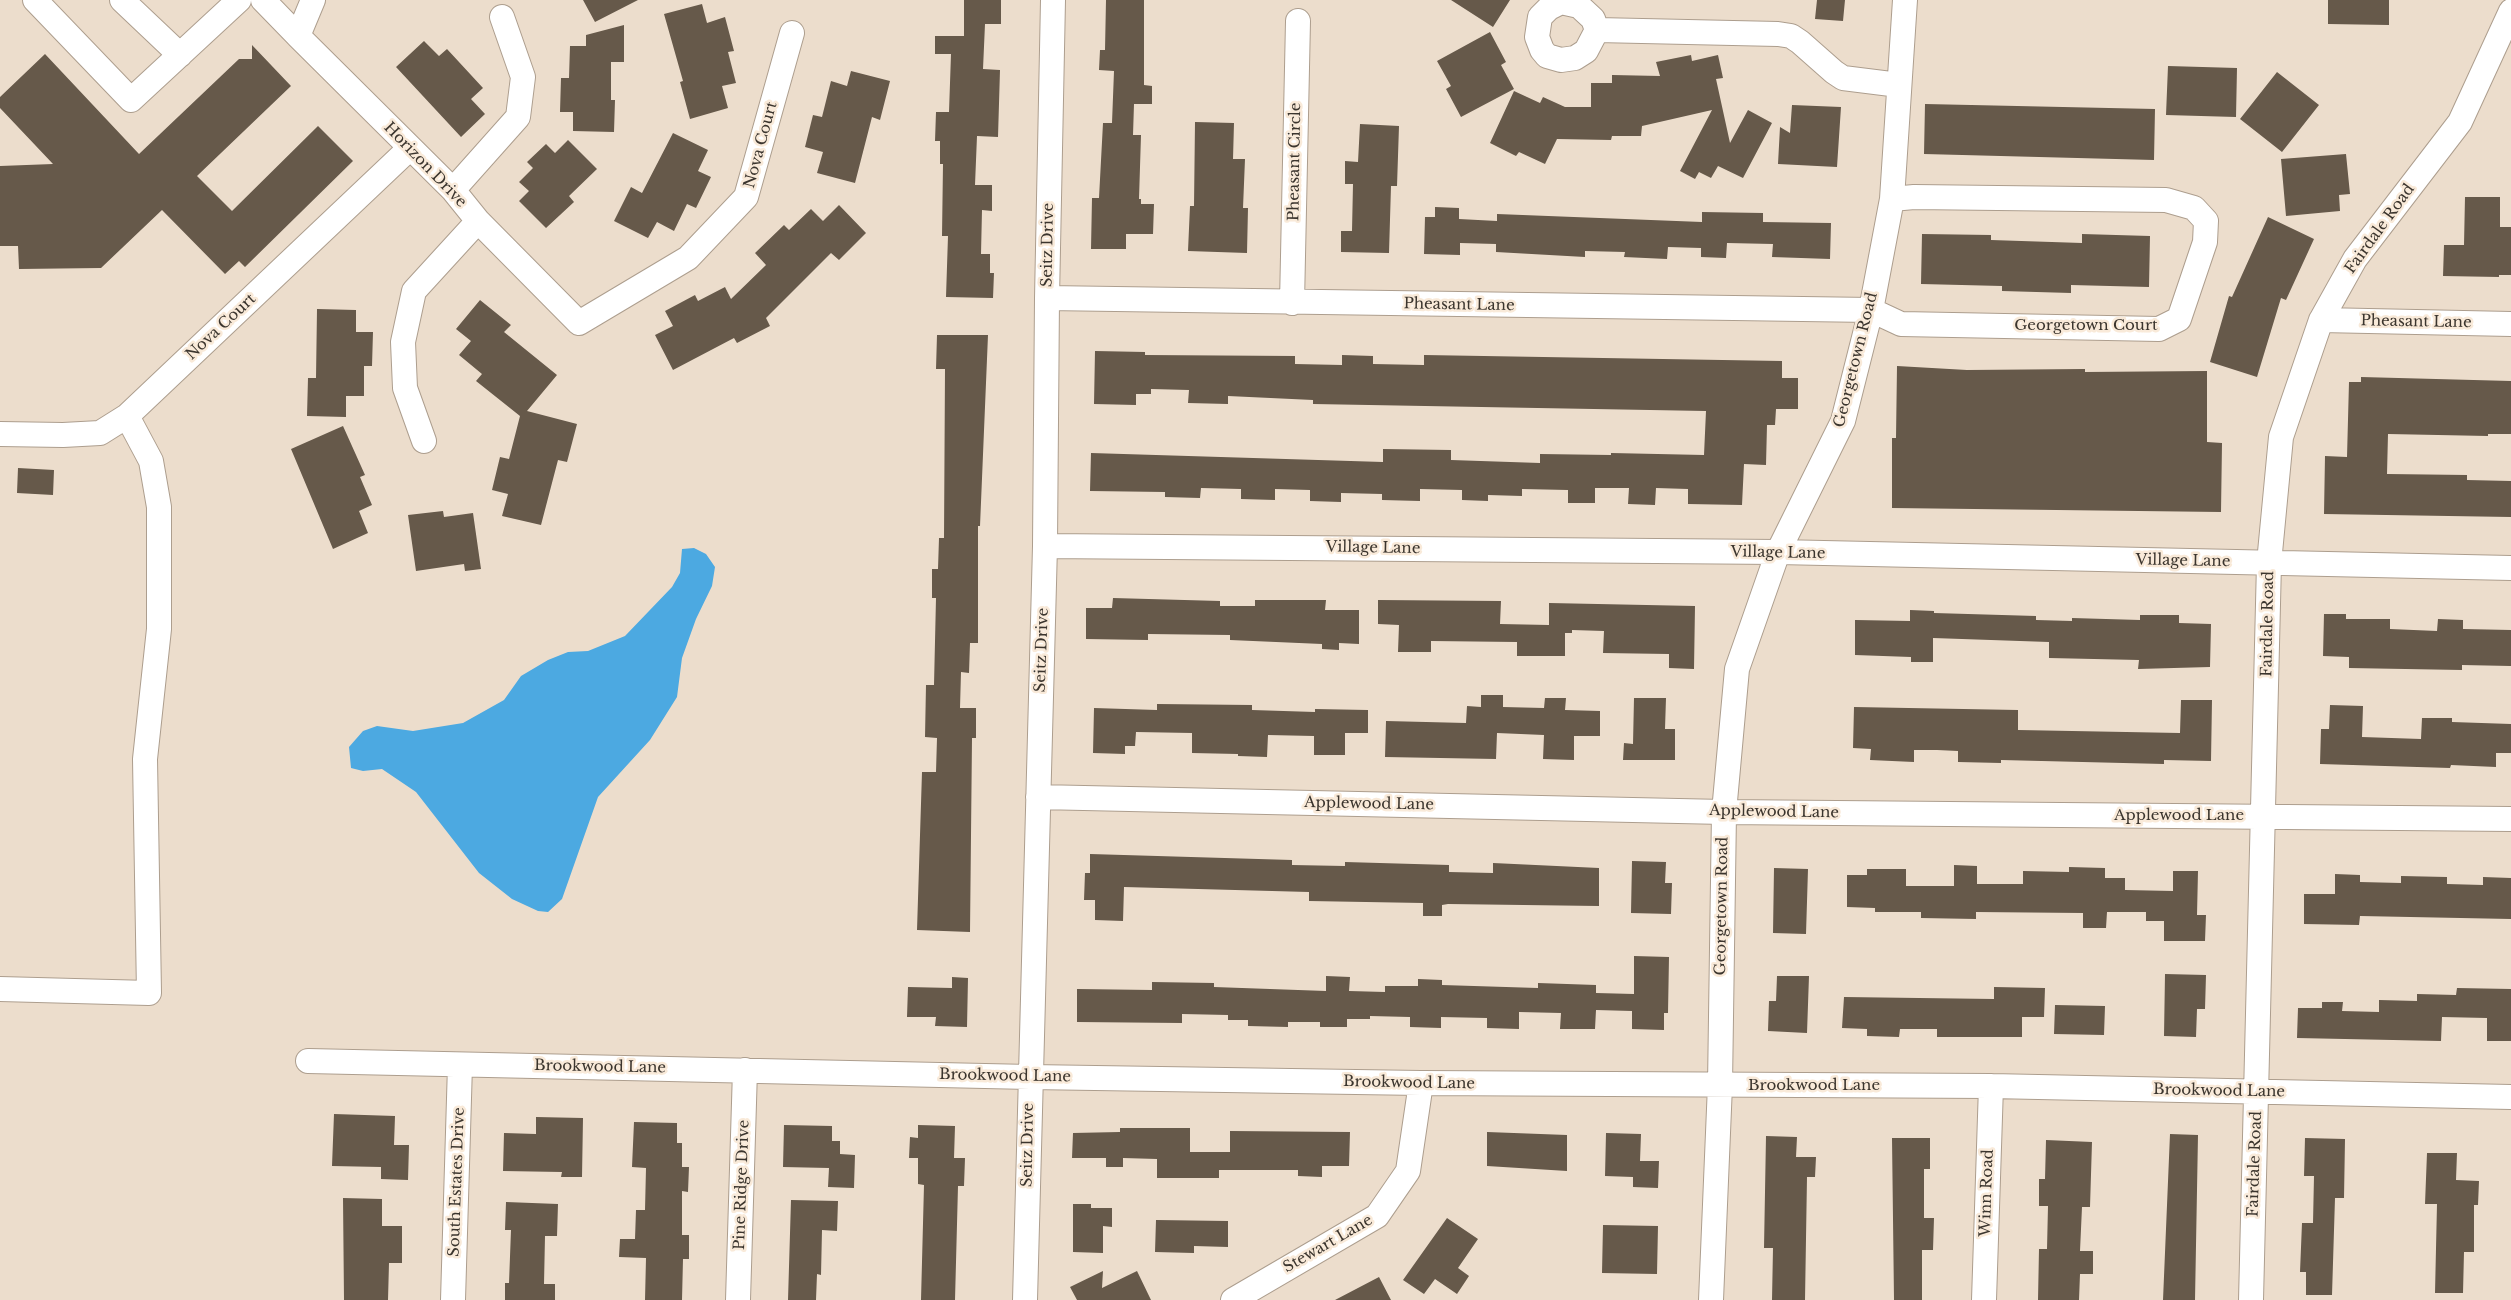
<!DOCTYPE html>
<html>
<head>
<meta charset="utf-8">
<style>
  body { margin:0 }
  canvas { display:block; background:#ecddcc }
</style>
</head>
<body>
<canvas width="2511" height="1300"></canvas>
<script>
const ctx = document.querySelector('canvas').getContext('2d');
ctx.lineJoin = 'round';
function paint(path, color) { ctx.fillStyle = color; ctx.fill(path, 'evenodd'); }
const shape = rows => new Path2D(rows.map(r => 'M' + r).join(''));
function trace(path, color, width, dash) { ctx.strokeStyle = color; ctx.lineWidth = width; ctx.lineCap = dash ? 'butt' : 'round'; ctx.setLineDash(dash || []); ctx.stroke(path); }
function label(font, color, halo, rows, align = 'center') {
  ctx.font = font + ' "Libre Baskerville",serif'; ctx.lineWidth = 5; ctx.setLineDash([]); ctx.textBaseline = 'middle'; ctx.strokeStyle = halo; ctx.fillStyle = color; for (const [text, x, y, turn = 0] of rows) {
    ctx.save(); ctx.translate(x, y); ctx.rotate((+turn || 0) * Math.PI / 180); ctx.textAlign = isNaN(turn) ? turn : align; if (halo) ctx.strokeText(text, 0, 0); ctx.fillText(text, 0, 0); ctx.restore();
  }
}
const water = shape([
  [694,548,706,554,715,567,712,586,696,619,682,658,677,697,650,740,598,797,562,899,548,912,538,911,512,899,479,873,416,792,382,769,363,771,351,768,349,747,363,731,377,726,413,731,463,723,504,700,521,676,548,660,568,652,588,651,625,636,672,587,680,573,682,549]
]);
const building = shape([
  [583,0,638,0,595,22],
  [964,0,1001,0,1001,24,985,24,983,69,1000,70,998,137,977,136,975,185,992,185,992,211,982,210,981,254,990,254,990,273,994,273,993,298,946,297,948,236,942,236,943,164,940,164,940,141,935,141,936,112,949,112,951,54,935,54,935,36,964,36],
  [1106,0,1144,0,1144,85,1152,86,1152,104,1134,104,1133,135,1141,135,1139,199,1141,199,1141,204,1154,204,1153,234,1126,234,1126,249,1091,249,1092,198,1099,198,1103,123,1112,123,1114,71,1099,70,1100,50,1105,50],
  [1451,0,1510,0,1493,27],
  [1817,0,1845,0,1843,21,1815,19],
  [2328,0,2389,0,2389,25,2328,24],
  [702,4,707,23,725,17,734,51,728,52,736,83,722,86,728,108,690,119,680,82,683,81,664,14],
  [624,25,624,62,611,62,611,100,615,100,614,132,573,131,573,112,560,112,561,78,569,78,570,46,586,46,586,35],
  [1490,32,1506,62,1501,65,1514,89,1461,117,1446,89,1451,86,1437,61],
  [424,41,439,56,447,49,483,88,471,99,485,114,461,137,396,67],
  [252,45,291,86,197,176,232,211,318,126,353,161,245,267,239,261,225,274,162,210,101,268,19,269,18,246,0,246,0,166,53,164,0,108,0,97,45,54,139,154,239,59,252,59],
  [1691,55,1692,61,1718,55,1723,78,1716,79,1730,143,1748,110,1772,123,1743,178,1718,166,1711,178,1699,172,1695,179,1680,171,1712,110,1642,126,1641,136,1612,136,1611,140,1557,139,1545,164,1519,152,1516,156,1490,143,1514,91,1540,103,1543,97,1565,107,1591,107,1591,83,1612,83,1612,75,1660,76,1656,62],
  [2168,66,2237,68,2236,117,2166,115],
  [851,71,890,81,880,120,872,117,855,183,817,173,823,152,805,147,813,115,822,117,831,81,847,86],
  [2277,72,2319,105,2282,152,2240,119],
  [1925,104,2155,109,2154,160,1924,154],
  [1792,105,1841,107,1837,167,1778,164,1780,127,1790,133],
  [1195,122,1234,123,1233,159,1245,159,1243,208,1248,208,1247,253,1188,251,1190,206,1194,206],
  [1360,124,1399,126,1397,186,1391,186,1389,253,1341,252,1341,231,1352,231,1353,184,1345,184,1345,161,1358,162],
  [673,133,708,150,698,171,711,177,696,208,687,204,674,231,657,222,648,238,614,221,631,187,642,193],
  [568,140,597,169,569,196,574,202,546,228,519,201,529,191,519,182,533,168,527,162,546,144,555,153],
  [2346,154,2350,194,2339,195,2340,211,2286,216,2281,159],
  [2465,197,2500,197,2500,227,2511,227,2511,275,2499,275,2499,277,2443,276,2444,245,2464,245],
  [839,205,866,233,839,260,831,253,766,318,770,326,737,343,734,338,673,370,655,335,673,326,665,311,695,295,698,301,725,287,731,299,766,265,755,253,784,225,789,230,811,209,823,221],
  [1435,207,1459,208,1459,219,1497,221,1497,214,1702,222,1702,212,1763,213,1763,222,1831,223,1830,259,1772,257,1773,244,1727,243,1726,258,1701,257,1701,248,1668,247,1667,259,1624,257,1625,252,1585,251,1585,257,1496,252,1496,244,1460,243,1460,255,1424,254,1425,217,1435,217],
  [2268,217,2314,239,2286,300,2281,298,2257,377,2210,362,2229,296,2232,297],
  [1922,234,1991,235,1991,240,2082,243,2082,234,2150,236,2149,287,2071,285,2071,293,2002,291,2002,286,1921,284],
  [480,300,511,325,504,332,557,375,527,411,577,424,567,462,558,460,541,525,502,516,508,494,492,490,500,457,509,459,520,416,476,381,482,374,459,355,471,341,456,329],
  [317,309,356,310,356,332,373,332,372,366,364,366,364,396,346,396,346,417,307,416,308,378,316,378],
  [937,335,988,335,980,526,978,526,978,643,970,643,969,673,961,672,960,708,976,708,976,738,972,738,970,932,917,930,922,772,936,772,937,738,925,737,926,685,934,685,936,598,932,598,932,569,938,569,939,538,944,538,945,369,936,369],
  [1095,351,1145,352,1145,355,1295,356,1295,364,1342,365,1342,355,1373,356,1373,364,1424,365,1424,355,1782,361,1782,378,1798,378,1798,409,1776,409,1775,425,1767,425,1766,465,1744,464,1742,505,1688,504,1688,489,1656,488,1655,505,1628,504,1629,488,1595,488,1595,503,1568,503,1568,490,1522,489,1522,496,1488,495,1488,501,1462,500,1462,490,1420,489,1420,501,1382,500,1382,494,1341,493,1341,502,1310,501,1310,490,1275,489,1275,500,1241,499,1241,489,1201,488,1200,498,1165,497,1165,492,1090,491,1091,453,1383,462,1383,449,1451,450,1451,460,1540,463,1540,454,1611,455,1611,453,1704,455,1706,411,1313,404,1313,400,1228,396,1228,404,1188,403,1189,390,1151,389,1151,394,1136,394,1136,405,1094,404],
  [1897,366,1967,370,2085,369,2085,372,2207,371,2207,442,2222,443,2221,512,1892,508,1892,438,1896,438],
  [2361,377,2511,381,2511,434,2488,434,2488,436,2388,434,2387,474,2467,475,2467,480,2511,481,2511,517,2324,514,2325,456,2347,457,2349,382,2361,382],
  [343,426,365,475,360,477,372,505,359,511,368,533,333,549,291,449],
  [18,468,54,470,53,495,17,493],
  [443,511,444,517,473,513,481,569,465,571,464,564,416,571,408,515],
  [1113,598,1220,601,1220,606,1255,606,1255,600,1326,600,1325,610,1359,610,1359,644,1339,643,1339,650,1322,649,1322,644,1230,640,1230,635,1148,634,1148,640,1086,639,1086,608,1112,608],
  [1378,600,1501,601,1500,624,1549,625,1549,603,1695,606,1694,669,1669,668,1669,654,1603,653,1604,631,1572,630,1572,633,1565,633,1565,656,1517,656,1517,642,1431,641,1431,652,1398,652,1399,625,1378,624],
  [1910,610,1934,611,1934,613,2036,616,2036,620,2072,621,2072,618,2140,620,2140,615,2179,615,2179,623,2211,624,2210,667,2138,669,2139,660,2049,658,2049,642,1933,638,1933,662,1911,662,1911,657,1855,655,1855,620,1910,621],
  [2324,614,2346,614,2346,619,2390,619,2390,629,2437,631,2438,619,2463,620,2463,629,2511,630,2511,666,2462,665,2462,670,2349,668,2349,657,2323,656],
  [1481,695,1503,695,1503,707,1544,708,1545,698,1566,698,1565,710,1600,711,1600,736,1574,736,1574,760,1543,759,1544,735,1497,733,1496,759,1385,757,1386,721,1466,723,1467,706,1481,707],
  [1634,698,1666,698,1665,729,1675,729,1675,760,1623,760,1624,743,1633,744],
  [2181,700,2212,700,2211,761,2164,760,2164,764,2001,760,2001,763,1958,762,1958,751,1937,750,1914,750,1914,762,1870,760,1871,749,1853,748,1854,707,2018,710,2018,730,2180,733],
  [1157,704,1252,705,1252,710,1315,712,1315,709,1368,710,1368,733,1345,733,1345,755,1314,755,1314,736,1268,735,1267,757,1238,756,1238,754,1192,753,1192,733,1136,732,1135,746,1125,746,1125,754,1093,753,1094,708,1157,710],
  [2330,705,2363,706,2362,737,2421,739,2422,718,2452,718,2452,722,2511,724,2511,753,2496,753,2496,767,2451,765,2450,768,2320,764,2321,729,2329,729],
  [1090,854,1292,860,1292,865,1345,866,1345,862,1449,865,1449,872,1493,873,1493,863,1599,868,1599,906,1448,904,1442,905,1442,916,1423,916,1423,903,1309,901,1309,892,1124,887,1123,921,1095,920,1095,900,1084,900,1085,873,1090,873],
  [1632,861,1666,862,1665,883,1672,883,1671,914,1631,913],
  [1954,865,1977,866,1977,884,2023,884,2023,871,2069,872,2069,867,2105,868,2105,878,2125,878,2125,890,2173,891,2173,871,2198,871,2197,915,2206,915,2205,941,2164,941,2164,921,2146,921,2146,912,2107,912,2106,928,2083,928,2083,913,1976,912,1976,919,1921,918,1921,912,1875,912,1875,908,1847,907,1847,875,1867,875,1867,869,1906,869,1906,886,1954,886],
  [1774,868,1808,869,1806,934,1773,933],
  [2335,874,2360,875,2360,882,2401,883,2401,876,2447,877,2447,884,2483,885,2483,877,2511,878,2511,919,2360,916,2359,925,2304,924,2304,894,2335,894],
  [1634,956,1669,957,1668,1013,1664,1013,1664,1030,1632,1029,1632,1011,1596,1010,1595,1029,1560,1029,1561,1013,1519,1012,1519,1029,1487,1028,1487,1018,1441,1017,1441,1028,1410,1027,1410,1017,1370,1016,1370,1019,1347,1019,1347,1027,1320,1027,1320,1022,1288,1022,1288,1027,1248,1026,1248,1020,1228,1020,1228,1015,1182,1014,1182,1023,1077,1022,1077,989,1152,990,1152,982,1214,983,1214,987,1326,991,1326,976,1350,977,1349,991,1385,992,1385,986,1418,986,1418,979,1442,980,1442,985,1538,988,1538,983,1596,985,1596,993,1634,994],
  [2165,974,2206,975,2205,1009,2197,1009,2196,1037,2164,1036],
  [1777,976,1809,976,1807,1033,1768,1031,1769,1001,1776,1001],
  [952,977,968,978,967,1027,935,1026,936,1017,907,1017,908,987,952,988],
  [1994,987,2045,988,2044,1017,2022,1017,2022,1037,1937,1037,1937,1029,1900,1029,1899,1037,1867,1036,1867,1029,1842,1028,1844,997,1994,999],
  [2457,988,2511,989,2511,1041,2487,1041,2487,1018,2442,1017,2441,1041,2297,1038,2298,1008,2322,1008,2322,1002,2343,1002,2342,1011,2379,1012,2379,1000,2417,1001,2417,994,2456,995],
  [2055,1005,2105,1006,2104,1035,2054,1034],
  [334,1114,395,1116,394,1145,409,1145,408,1180,381,1179,381,1167,332,1166],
  [536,1117,583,1118,582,1177,561,1177,562,1172,503,1171,504,1133,536,1134],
  [634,1122,677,1123,677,1143,682,1143,682,1167,689,1167,688,1192,682,1191,682,1235,689,1235,689,1259,683,1259,682,1300,645,1300,646,1258,619,1257,620,1239,635,1239,636,1210,645,1210,646,1168,632,1167],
  [784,1125,832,1126,832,1141,840,1141,840,1154,855,1155,854,1188,828,1187,829,1168,783,1167],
  [918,1125,955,1126,954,1158,965,1158,964,1186,958,1186,955,1300,921,1300,924,1185,918,1184,918,1158,909,1158,910,1137,918,1138],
  [1120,1128,1190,1128,1190,1152,1230,1152,1230,1131,1350,1132,1349,1166,1322,1166,1322,1177,1298,1176,1298,1170,1219,1170,1219,1178,1157,1178,1157,1159,1123,1158,1123,1167,1106,1167,1106,1158,1072,1158,1073,1133,1120,1132],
  [1487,1132,1567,1135,1567,1171,1487,1166],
  [1606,1133,1641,1134,1640,1161,1659,1161,1658,1188,1633,1187,1633,1177,1605,1176],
  [2170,1134,2198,1135,2195,1300,2163,1300],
  [1766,1136,1797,1137,1796,1157,1816,1157,1815,1177,1807,1177,1805,1300,1772,1300,1773,1248,1764,1248],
  [1892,1138,1930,1138,1930,1169,1924,1169,1924,1218,1934,1218,1933,1250,1922,1250,1922,1300,1894,1300],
  [2305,1138,2345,1139,2344,1198,2335,1198,2332,1295,2306,1295,2306,1272,2300,1272,2302,1223,2313,1223,2314,1176,2304,1176],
  [2046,1140,2092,1142,2090,1207,2082,1207,2080,1251,2093,1251,2093,1274,2080,1274,2079,1300,2038,1300,2039,1249,2047,1249,2048,1206,2039,1206,2039,1179,2045,1179],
  [2427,1153,2457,1153,2456,1180,2479,1181,2478,1205,2474,1205,2474,1252,2464,1252,2463,1293,2435,1293,2437,1204,2425,1204],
  [343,1198,382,1199,382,1226,402,1226,402,1263,389,1263,388,1300,344,1300],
  [791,1200,838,1201,837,1231,822,1230,821,1275,817,1274,816,1300,788,1300],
  [506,1202,558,1204,557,1236,545,1236,544,1284,555,1284,555,1300,505,1300,505,1283,509,1283,511,1230,505,1230],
  [1073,1204,1091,1204,1091,1208,1112,1208,1112,1227,1103,1226,1103,1253,1073,1252],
  [1447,1218,1478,1239,1458,1268,1469,1276,1457,1294,1435,1279,1424,1294,1403,1280],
  [1156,1220,1228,1221,1228,1247,1194,1246,1194,1253,1155,1252],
  [1603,1225,1658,1226,1657,1274,1602,1273],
  [1103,1271,1102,1288,1137,1271,1151,1300,1077,1300,1070,1287],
  [1379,1277,1391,1300,1335,1300]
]);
const minor = shape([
  [35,0,131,100,239,0],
  [122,0,180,55],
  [263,0,298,36],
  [313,0,298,36,453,190,478,221,579,323,688,258,746,197,792,33],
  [1597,30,1593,19,1579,6,1561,2,1549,8,1540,17,1537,37,1542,50,1547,56,1561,60,1575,58,1586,51,1597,30,1778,34,1791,36,1800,42,1834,72,1843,78,1899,85],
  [453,190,518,117,523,77,502,17],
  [1047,298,1871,310,1901,324,2159,329,2179,319,2205,242,2206,221,2194,208,2166,200,1914,197,1892,199],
  [1292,303,1298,21],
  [2321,320,2511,324],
  [0,434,63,435,100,433,127,416,410,148],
  [424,441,405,388,403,342,414,291,478,221],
  [1045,546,1778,552,2511,568],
  [1038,797,1724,812,2511,819],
  [0,989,149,993,145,759,159,629,159,507,151,461,127,416],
  [308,1061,1030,1077,1421,1083,1991,1086,2511,1097],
  [453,1300,460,1065],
  [738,1300,745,1070],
  [1025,1300,1045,546,1047,298,1053,0],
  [1233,1300,1377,1216,1408,1171,1421,1083],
  [1711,1300,1720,1085,1724,812,1737,669,1778,552,1843,421,1871,310,1892,199,1905,0],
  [1984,1300,1991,1086],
  [2251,1300,2269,563,2281,437,2321,320,2355,259,2460,122,2511,11]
]);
const streetNames = [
  ["Nova Court",761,145,-75],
  ["Pheasant Circle",1295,162,-89],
  ["Horizon Drive",425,165,46],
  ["Fairdale Road",2380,229,-54],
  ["Seitz Drive",1048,245,-89],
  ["Pheasant Lane",1459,305,1],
  ["Pheasant Lane",2416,322,1],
  ["Georgetown Court",2086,326],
  ["Nova Court",221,327,-43],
  ["Georgetown Road",1856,360,-76],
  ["Village Lane",1373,548,1],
  ["Village Lane",1778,553,1],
  ["Village Lane",2183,561,1],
  ["Fairdale Road",2268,624,-89],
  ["Seitz Drive",1042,650,-88],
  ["Applewood Lane",1369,804,1],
  ["Applewood Lane",1774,812,1],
  ["Applewood Lane",2179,816],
  ["Georgetown Road",1722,906,-89],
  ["Brookwood Lane",600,1067,1],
  ["Brookwood Lane",1005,1076,1],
  ["Brookwood Lane",1409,1083,1],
  ["Brookwood Lane",1814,1086],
  ["Brookwood Lane",2219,1091,1],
  ["Seitz Drive",1028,1145,-89],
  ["Fairdale Road",2255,1164,-88],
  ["South Estates Drive",457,1182,-88],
  ["Pine Ridge Drive",742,1185,-88],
  ["Winn Road",1987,1193,-88],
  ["Stewart Lane",1328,1244,-30]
];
paint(water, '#4ca9e1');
paint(building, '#66594a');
trace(minor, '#ad9e8e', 26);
trace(minor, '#fff', 24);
label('15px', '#3b352e', '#f9ead9', streetNames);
</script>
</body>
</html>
